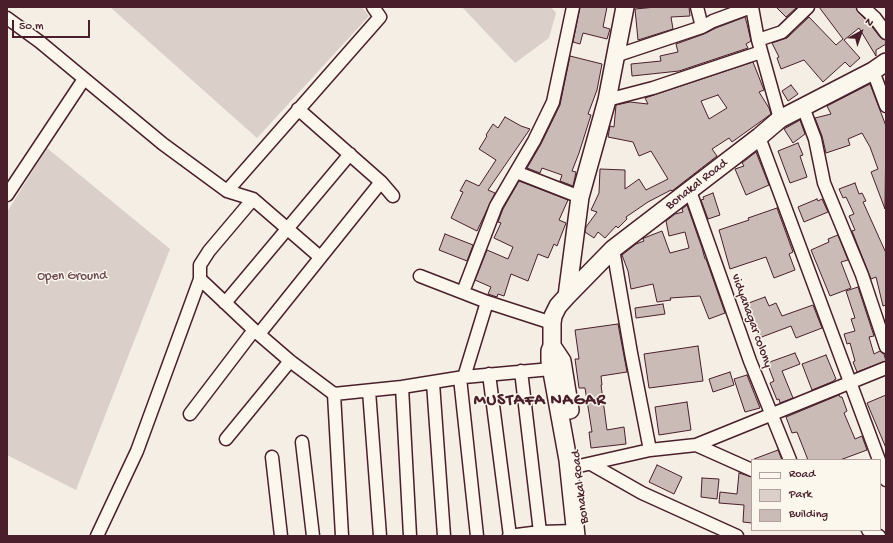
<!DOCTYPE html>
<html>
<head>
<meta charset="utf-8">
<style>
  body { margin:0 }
  #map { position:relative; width:893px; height:543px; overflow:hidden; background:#f4eee4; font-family:"Gochi Hand",sans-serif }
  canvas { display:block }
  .frame { position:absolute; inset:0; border:8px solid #4a1f2b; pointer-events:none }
  .legend { position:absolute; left:751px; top:459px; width:130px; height:72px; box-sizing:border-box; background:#fbf7ec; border:1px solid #b4a19f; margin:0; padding:5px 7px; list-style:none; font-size:12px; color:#4a1f2b }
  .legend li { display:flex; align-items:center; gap:8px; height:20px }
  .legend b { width:20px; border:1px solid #b4a19f }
  .north { position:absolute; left:841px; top:12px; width:40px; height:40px; -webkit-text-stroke:3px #fbf7ec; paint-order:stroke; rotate:40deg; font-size:11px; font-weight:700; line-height:16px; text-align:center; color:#4a1f2b }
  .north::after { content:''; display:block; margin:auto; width:14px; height:18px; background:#4a1f2b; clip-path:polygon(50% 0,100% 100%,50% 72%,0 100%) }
  .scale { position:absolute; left:12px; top:20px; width:78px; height:18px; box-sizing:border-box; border:2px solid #4a1f2b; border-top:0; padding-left:5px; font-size:12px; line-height:14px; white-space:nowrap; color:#4a1f2b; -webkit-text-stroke:3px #fbf7ec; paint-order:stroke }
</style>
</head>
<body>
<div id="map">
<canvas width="893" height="543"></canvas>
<div class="frame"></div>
<ul class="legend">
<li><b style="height:5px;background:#fbf7ec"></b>Road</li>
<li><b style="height:11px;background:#dbd0c9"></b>Park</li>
<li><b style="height:11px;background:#cabbb6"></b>Building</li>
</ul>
<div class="north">N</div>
<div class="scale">50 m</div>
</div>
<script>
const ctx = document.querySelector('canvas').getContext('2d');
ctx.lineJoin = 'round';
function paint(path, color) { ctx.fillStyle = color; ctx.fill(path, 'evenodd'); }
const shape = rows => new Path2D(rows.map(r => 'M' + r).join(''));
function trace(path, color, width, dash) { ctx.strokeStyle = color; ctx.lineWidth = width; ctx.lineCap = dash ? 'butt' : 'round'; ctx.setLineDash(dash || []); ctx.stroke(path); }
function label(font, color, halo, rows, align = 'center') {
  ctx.font = font + ' "Gochi Hand",sans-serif'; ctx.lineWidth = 3; ctx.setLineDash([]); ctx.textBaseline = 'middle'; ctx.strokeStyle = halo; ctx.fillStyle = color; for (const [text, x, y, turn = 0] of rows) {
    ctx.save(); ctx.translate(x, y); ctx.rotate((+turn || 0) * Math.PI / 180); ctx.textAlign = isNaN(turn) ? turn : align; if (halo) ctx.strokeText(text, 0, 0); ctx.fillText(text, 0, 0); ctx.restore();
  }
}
const green = shape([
  [110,7,362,7,369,16,257,138],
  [462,7,551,7,556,13,549,38,515,63],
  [47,148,170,249,76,490,7,455,7,212]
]);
const building = shape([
  [580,7,607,7,603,27,610,29,607,39,583,33,580,44,573,42,580,7],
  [656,7,689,7,690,16,671,17,673,29,638,40,635,9,656,7],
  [776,7,797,7,786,17,776,7],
  [819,7,856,7,858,12,869,23,880,37,886,40,886,44,876,50,876,56,859,28,844,40,860,58,850,67,845,62,823,82,804,60,781,69,777,58,779,57,772,43,787,38,809,17,836,45,843,39,819,7],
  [745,17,747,24,751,41,746,44,748,48,679,71,632,76,631,64,661,61,660,56,678,52,676,44,704,34,716,28,745,17],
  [570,56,602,64,597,90,588,114,591,115,579,153,572,171,576,172,573,186,560,181,562,175,542,168,540,173,527,168,541,144,560,105,570,56],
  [753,62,764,90,759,92,769,108,771,114,732,142,729,138,712,149,717,156,672,191,671,190,648,202,626,217,627,219,618,228,616,226,605,238,598,232,594,238,585,232,586,227,597,212,591,210,599,193,600,169,625,170,625,189,639,179,646,190,668,179,651,151,639,156,633,142,608,137,610,126,614,127,616,105,630,102,648,104,645,98,753,62],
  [718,95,727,108,709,119,701,101,718,95],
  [870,84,886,126,885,209,871,172,878,169,870,147,862,133,848,139,850,145,826,153,822,136,815,118,831,114,827,106,870,84],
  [791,85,798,94,788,101,782,91,791,85],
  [505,117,521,126,530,129,488,190,495,193,477,231,451,218,463,192,460,191,466,180,479,186,496,160,479,149,487,136,486,135,493,124,498,128,505,117],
  [800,120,805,134,793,143,784,129,800,120],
  [798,143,803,155,800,156,807,177,790,183,778,151,798,143],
  [756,152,769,185,746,195,735,169,744,166,742,163,756,152],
  [519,181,568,200,559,220,566,223,557,246,554,244,548,258,538,254,528,281,511,274,504,296,498,294,497,297,488,294,491,287,475,280,487,250,508,259,513,247,494,238,501,223,498,222,503,209,519,181],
  [855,183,859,194,862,193,866,201,863,202,886,253,886,305,883,306,876,277,871,279,852,231,855,230,849,216,854,214,846,197,843,198,839,189,855,183],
  [713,193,720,215,708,219,701,200,704,199,703,197,713,193],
  [817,199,818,201,822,199,828,212,804,222,798,207,817,199],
  [687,205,702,248,705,259,706,259,725,313,709,319,700,296,670,298,671,300,657,302,653,284,631,289,628,271,622,255,636,244,644,241,643,239,644,238,662,231,670,253,689,248,685,232,669,236,666,221,675,214,683,212,682,209,687,205],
  [777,208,793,252,789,254,795,270,774,278,766,257,730,269,719,230,749,220,748,218,777,208],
  [445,234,473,245,467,261,439,250,445,234],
  [838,235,848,260,841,262,851,288,830,296,811,250,829,242,828,239,838,235],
  [858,287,874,336,869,337,874,354,880,351,884,354,886,361,857,372,853,362,855,361,850,343,847,344,844,334,855,331,851,319,855,318,846,291,858,287],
  [765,297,769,306,776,303,782,316,813,305,822,328,796,338,791,326,759,338,746,304,765,297],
  [663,304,665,314,636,318,635,308,663,304],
  [618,324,627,372,601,376,602,385,601,385,607,430,624,427,626,444,591,448,589,432,592,432,585,388,579,388,575,359,579,359,575,330,618,324],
  [698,346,703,381,649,388,644,354,698,346],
  [795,353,800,364,782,371,793,398,780,403,779,399,777,400,770,383,774,381,767,363,795,353],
  [826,355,836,379,834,380,834,381,812,390,802,364,826,355],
  [730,372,734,385,713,392,709,379,730,372],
  [747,375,760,408,745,412,734,379,747,375],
  [839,395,840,397,842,397,847,411,844,413,855,439,862,436,867,450,840,460,808,460,797,432,792,433,786,417,839,395],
  [886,395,886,448,867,403,886,395],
  [687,402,691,430,659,435,655,407,687,402],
  [778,450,782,460,754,460,754,459,778,450],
  [657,465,682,477,674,494,649,482,657,465],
  [739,473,752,477,752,523,743,522,744,505,719,503,720,492,737,494,739,473],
  [702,478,719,479,717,499,701,497,702,478]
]);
const street = shape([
  [697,7,702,27],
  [752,7,758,40,780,119],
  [863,7,875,18,886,33],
  [7,18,40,42,163,144,227,191,253,199,320,257],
  [758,40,782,32,808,7],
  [615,56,702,27,713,21,751,7],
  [873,71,886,106],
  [607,100,653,88,761,52],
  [803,107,815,139,824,183,862,275,886,347],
  [298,109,381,182,393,196],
  [759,137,879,460],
  [516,172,580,197],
  [227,191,380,17,373,7],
  [690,191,750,361,790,460],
  [7,195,84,79],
  [613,249,631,353,650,450],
  [420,276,487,302,552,323],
  [200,279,200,265,209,251,253,199],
  [463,292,496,206,534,141,553,102,573,7],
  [225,303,350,154],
  [259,334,381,182],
  [521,371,540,532],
  [489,374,510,536],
  [464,377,487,302],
  [460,378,477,536],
  [433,383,444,536],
  [402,387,410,536],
  [369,391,380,536],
  [334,394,342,536],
  [190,414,254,330],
  [226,439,290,361],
  [302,442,313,536],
  [696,445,886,368],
  [272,457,281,536],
  [591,464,642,493,737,536],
  [880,464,886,480],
  [579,466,650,450,696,445,752,470],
  [868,530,879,536],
  [97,536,137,451,200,279,254,330,290,361,334,394,402,387,464,377,551,369],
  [509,536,540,532,576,531]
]);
const secondary = shape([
  [567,296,580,197,607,100,625,7],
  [552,346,562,361,570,410],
  [576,536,568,460,550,361,550,351,552,346,552,323,553,316,558,306,567,296,613,249,759,137,780,119,873,71,886,62]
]);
const streetNames = [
  ["Bonakal Road",697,185,-38],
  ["vidyanagar colony",751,321,70],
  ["Bonakal Road",581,487,-97]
];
const parkNames = [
  ["Open Ground",72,277]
];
const districtNames = [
  ["MUSTAFA NAGAR",540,401]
];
paint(green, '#dbd0c9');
paint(building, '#cabbb6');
trace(building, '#4a1f2b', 1);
trace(street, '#4a1f2b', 15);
trace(secondary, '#4a1f2b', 20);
trace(street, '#fbf7ec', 12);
trace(secondary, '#fbf7ec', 17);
label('13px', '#4a1f2b', '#fbf7ec', streetNames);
label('13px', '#6e4b52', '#fbf7ec', parkNames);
ctx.letterSpacing = '1px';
label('bold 17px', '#4a1f2b', '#fbf7ec', districtNames);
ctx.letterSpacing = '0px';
</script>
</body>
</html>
